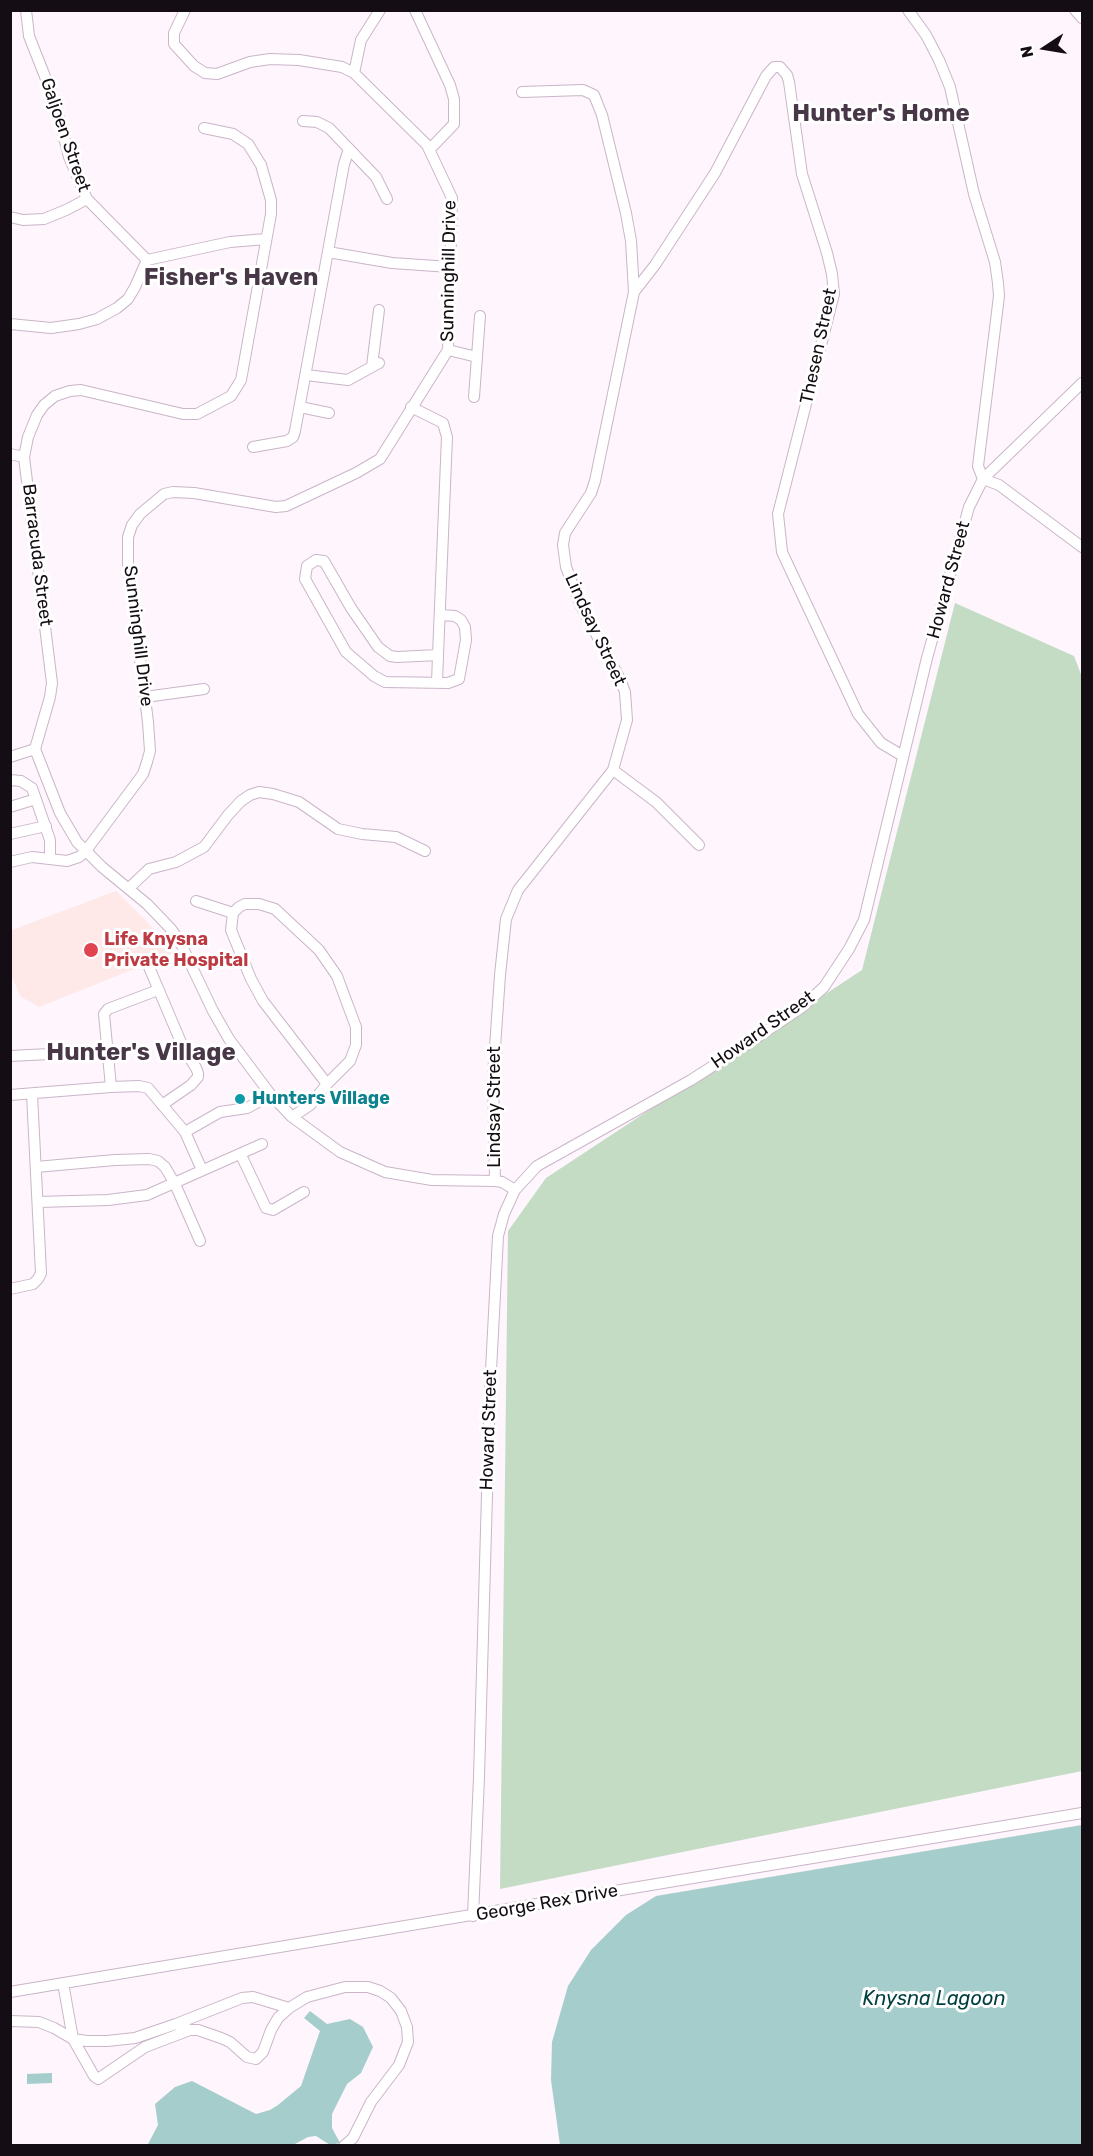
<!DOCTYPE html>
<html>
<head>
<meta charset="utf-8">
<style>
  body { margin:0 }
  #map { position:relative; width:1093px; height:2156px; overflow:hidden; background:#fef5fd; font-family:Rubik,sans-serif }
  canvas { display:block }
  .frame { position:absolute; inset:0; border:12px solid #140d13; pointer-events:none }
  .north { position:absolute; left:1015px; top:18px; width:60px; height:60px; -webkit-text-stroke:4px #fff; paint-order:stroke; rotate:258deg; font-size:16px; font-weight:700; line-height:24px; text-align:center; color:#140d13 }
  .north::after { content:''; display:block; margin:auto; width:21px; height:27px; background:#140d13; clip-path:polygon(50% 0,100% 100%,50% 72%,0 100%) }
</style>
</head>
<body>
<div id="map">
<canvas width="1093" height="2156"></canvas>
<div class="frame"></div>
<div class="north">N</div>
</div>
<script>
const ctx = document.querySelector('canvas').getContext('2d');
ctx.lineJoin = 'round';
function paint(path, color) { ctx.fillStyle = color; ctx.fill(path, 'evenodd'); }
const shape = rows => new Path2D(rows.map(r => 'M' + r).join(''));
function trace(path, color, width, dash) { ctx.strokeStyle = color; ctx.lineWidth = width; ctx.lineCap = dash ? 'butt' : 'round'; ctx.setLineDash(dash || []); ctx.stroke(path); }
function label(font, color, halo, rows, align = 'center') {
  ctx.font = font + ' Rubik,sans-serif'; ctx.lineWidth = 6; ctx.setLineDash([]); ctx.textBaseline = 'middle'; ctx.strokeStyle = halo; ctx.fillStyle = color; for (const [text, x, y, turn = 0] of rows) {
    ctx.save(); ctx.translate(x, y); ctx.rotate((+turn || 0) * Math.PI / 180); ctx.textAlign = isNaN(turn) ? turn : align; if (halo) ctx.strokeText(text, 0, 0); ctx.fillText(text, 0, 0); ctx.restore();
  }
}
const medical = shape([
  [116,891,147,922,174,953,39,1007,20,996,11,974,10,931]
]);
const green = shape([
  [955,603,1074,656,1082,677,1082,1771,500,1889,508,1231,546,1178,862,970]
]);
const water = shape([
  [1082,1825,1082,2145,560,2145,551,2080,552,2042,568,1986,591,1950,626,1915,656,1896],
  [310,2011,327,2024,350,2019,363,2027,373,2047,361,2073,347,2084,332,2114,332,2128,340,2143,330,2145,316,2136,308,2137,293,2145,147,2146,158,2125,155,2104,175,2087,192,2081,256,2114,270,2110,278,2105,301,2086,320,2031,304,2018],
  [52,2073,52,2083,27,2084,27,2074]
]);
const minor = shape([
  [26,10,29,36,55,102,69,157,87,199,147,260],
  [415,10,450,85,454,99,454,124,430,149],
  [908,10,926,35,939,60,950,87,974,194,995,262,998,283,999,296,978,466,983,479],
  [1075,10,1082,18],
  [354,73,361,40,380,10],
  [303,121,317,122,329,128,376,177,387,199],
  [10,217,23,220,44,219,66,210,87,199],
  [328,252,392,263,450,267],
  [147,260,230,242,266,239],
  [634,292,655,265,715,173,766,76,774,67,780,67,787,75,789,82,802,174,827,253,832,274,834,294,778,514,782,552,858,714,881,743,903,756],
  [10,324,51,328,79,324,97,319,117,308,128,299,135,287,147,260],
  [448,350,477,357],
  [372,366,379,310],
  [306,375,348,380,379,363],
  [474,397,480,316],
  [300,407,329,413],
  [411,407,443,423,447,437,438,655,397,657,390,656,378,647,351,608,324,561,316,560,307,566,305,579,346,652,374,676,385,682,448,683,459,679,466,640,465,627,461,620,455,616,441,615],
  [253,447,287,441,293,437,295,431,344,164,349,149],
  [10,454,24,457],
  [983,479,999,485,1082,547],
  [437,683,438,655],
  [145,697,204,689],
  [35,749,50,697,52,683,24,457,28,437,37,415,44,405,55,396,70,391,81,390,183,414,197,414,231,396,241,380,271,214,271,200,261,165,248,144,233,134,204,128],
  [35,749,60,813,77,842,102,867,147,904,171,929,180,942,213,1011,229,1039,271,1095,292,1117,340,1152,385,1172,432,1180,495,1181,502,1182,515,1190],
  [10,757,35,749],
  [613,770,656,802,699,845],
  [10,780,21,781,32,788,50,840,50,858],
  [10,807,36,799],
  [10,834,46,826],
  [10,862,32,857,67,861,79,857,85,852,143,774,147,762,150,751,148,722,128,563,128,537,132,525,140,514,164,494,173,492,194,493,276,507,286,506,356,473,380,459,448,350,452,198,427,145,354,73,342,67,299,60,270,59,250,62,217,74,205,73,194,66,174,44,174,33,185,10],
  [129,888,149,869,176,862,204,847,228,815,241,801,250,795,259,792,273,794,299,802,338,829,362,834,396,837,425,851],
  [196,901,233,913],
  [149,967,183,1047,196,1068,198,1073,198,1077,191,1085,162,1105],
  [10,1056,108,1051],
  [111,1087,104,1014,108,1009,158,990],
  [10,1095,111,1087,139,1086,148,1088,185,1132,202,1170],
  [292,1117,310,1105,327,1084,350,1061,356,1045,356,1027,337,976,319,950,275,909,259,904,245,904,239,907,233,913,231,930,251,979,263,1001,327,1084],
  [185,1132,220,1112,247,1108,271,1095],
  [241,1155,266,1208,273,1210,304,1192],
  [36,1167,115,1160,149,1159,158,1161,165,1167,175,1184,200,1241],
  [495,1181,493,1076,500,975,506,919,518,890,613,770,627,720,625,692,619,677,581,606,566,567,563,545,565,533,591,493,595,481,634,292,631,241,626,213,602,115,594,95,583,90,522,92],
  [38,1202,108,1200,147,1195,262,1144],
  [10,1289,33,1284,38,1279,41,1273,32,1094],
  [473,1916,479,1777,490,1389,497,1256,498,1236,504,1214,515,1190,537,1166,691,1080,744,1046,802,1007,824,987,849,949,864,920,927,658,969,507,983,479,1082,383],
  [63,1983,73,2039,94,2076,98,2079,145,2047,190,2030,198,2030,221,2038,230,2042,247,2057,256,2059,263,2052,271,2030,278,2018,289,2008,307,1997,345,1987,368,1987,380,1991,391,1998,401,2011,407,2027,408,2042,399,2065,371,2102,353,2138,344,2146],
  [10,1992,1082,1813],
  [10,2021,39,2022,54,2028,73,2039,87,2041,107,2041,135,2038,176,2024,190,2030],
  [176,2024,242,1998,253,1997,289,2008]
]);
const markers = [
  [91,950,8,"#e0444e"],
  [240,1099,6,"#0f9aa8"]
];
const streetNames = [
  ["Galjoen Street",65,135,71],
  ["Sunninghill Drive",449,271,-89],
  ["Thesen Street",819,346,-78],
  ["Barracuda Street",37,555,83],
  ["Howard Street",949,580,-75],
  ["Lindsay Street",595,630,65],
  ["Sunninghill Drive",138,636,83],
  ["Howard Street",763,1030,-35],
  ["Lindsay Street",495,1107,-90],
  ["Howard Street",489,1430,-88],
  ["George Rex Drive",547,1903,-10]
];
const healthNames = [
  ["Life Knysna",104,940],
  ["Private Hospital",104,961]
];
const cultureNames = [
  ["Hunters Village",252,1099]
];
const waterNames = [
  ["Knysna Lagoon",934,1999]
];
const districtNames = [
  ["Hunter's Home",881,114],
  ["Fisher's Haven",231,278],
  ["Hunter's Village",141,1053]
];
paint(medical, '#fee8e8');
paint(green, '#c4dbc4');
paint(water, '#a4cdcc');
trace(minor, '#cab5c9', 12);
trace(minor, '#fff', 10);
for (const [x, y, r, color] of markers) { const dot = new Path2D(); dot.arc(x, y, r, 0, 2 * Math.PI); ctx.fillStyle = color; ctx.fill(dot); trace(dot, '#fff', 2); }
label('18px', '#140d13', '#fff', streetNames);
label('bold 18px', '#be3a42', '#fff', healthNames, 'left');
label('bold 18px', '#0d838f', '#fff', cultureNames, 'left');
label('italic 20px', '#003f40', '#fff', waterNames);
label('bold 24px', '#483747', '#fff', districtNames);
</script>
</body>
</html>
